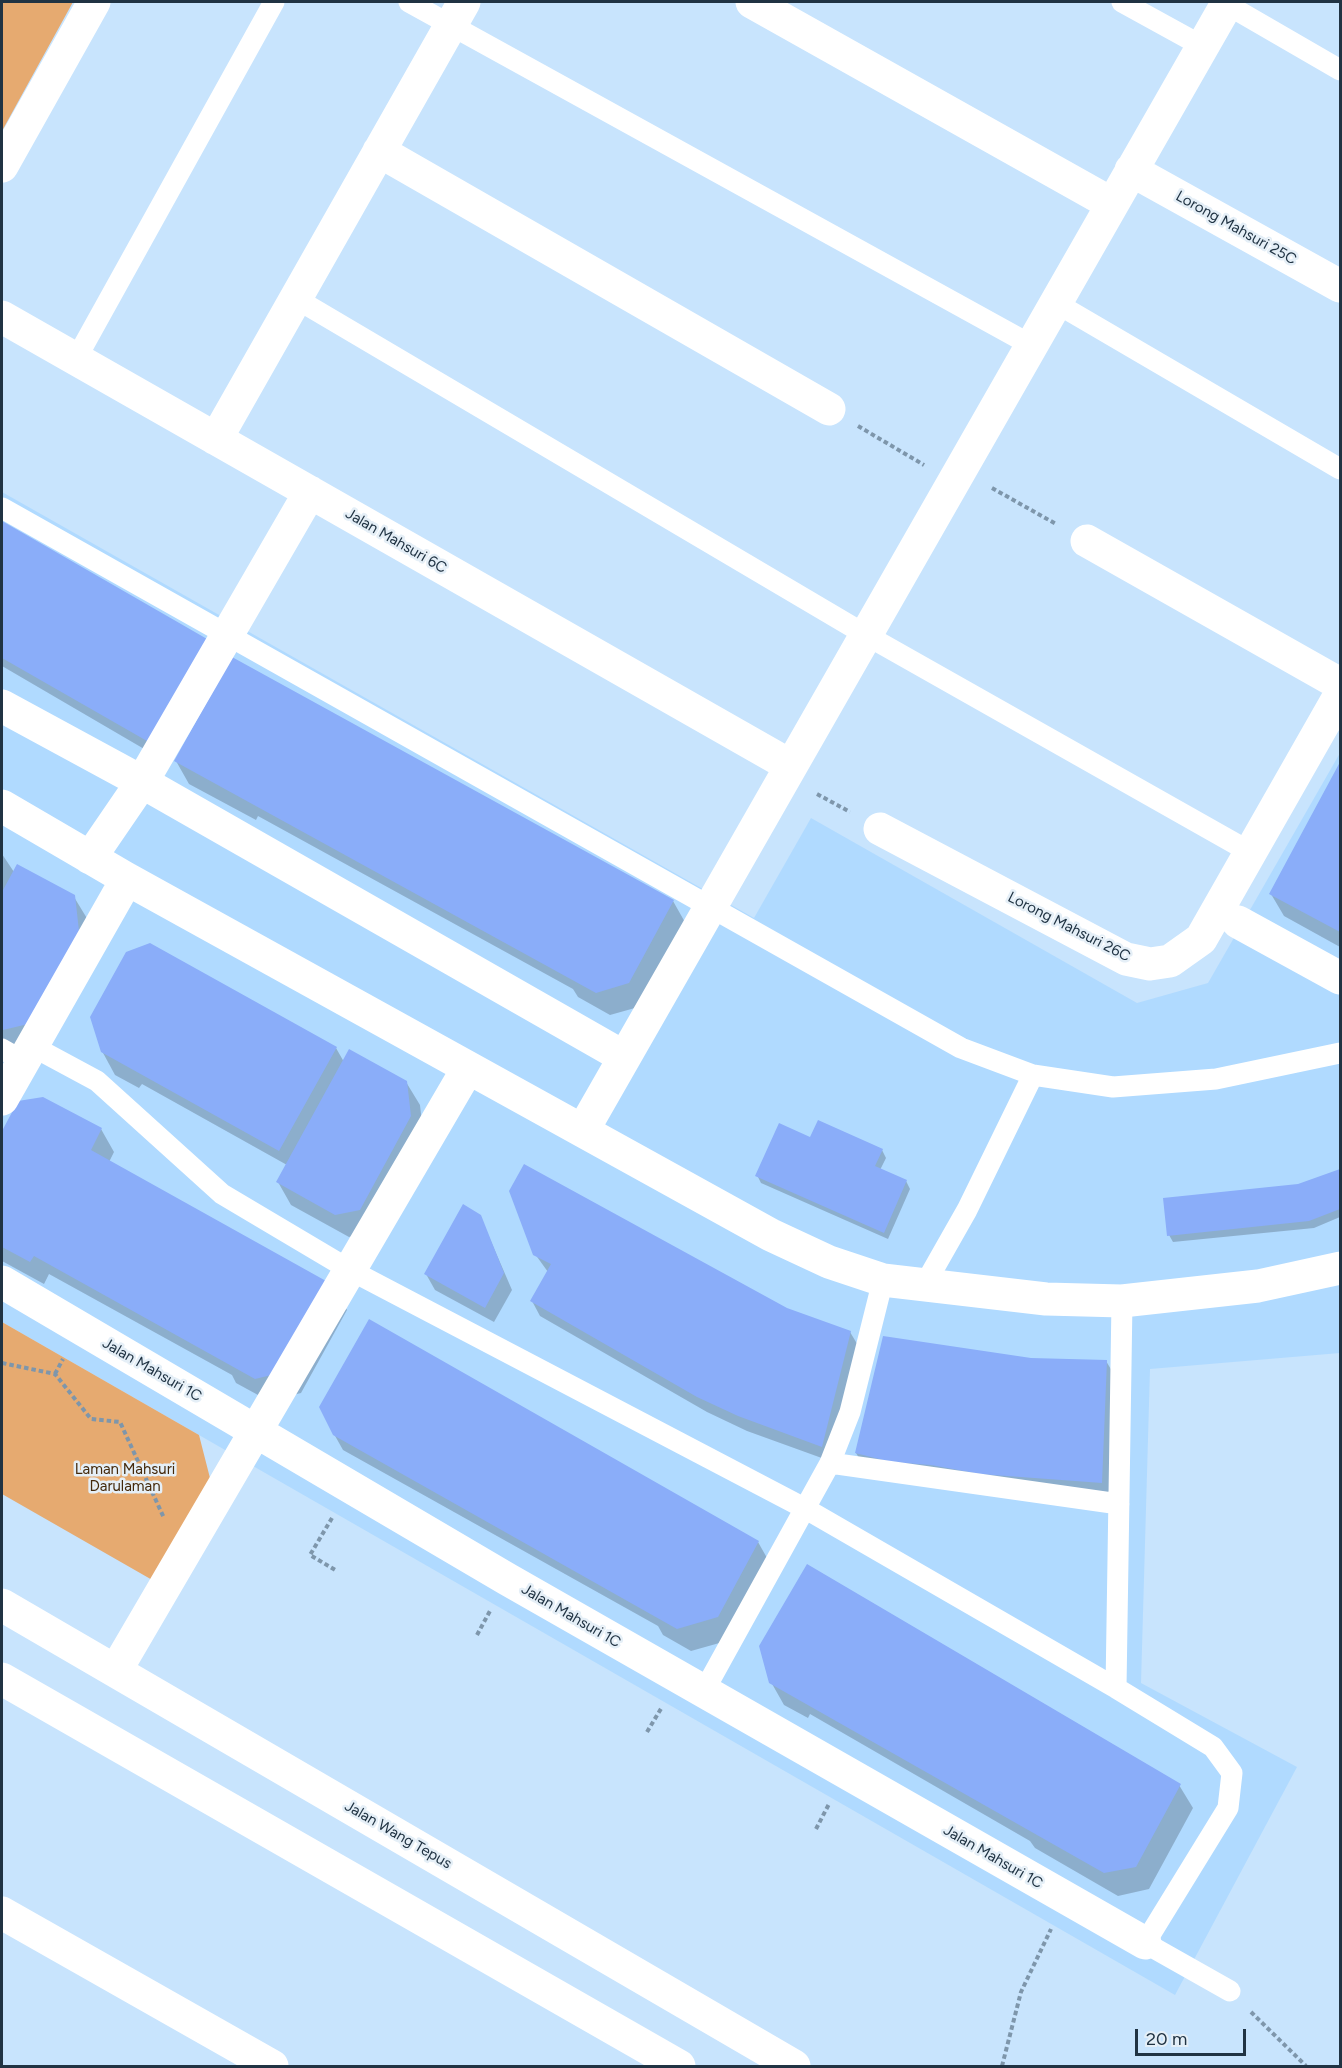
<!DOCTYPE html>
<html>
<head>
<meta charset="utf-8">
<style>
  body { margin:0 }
  #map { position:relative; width:1342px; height:2068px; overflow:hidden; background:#c8e4fd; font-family:Figtree,sans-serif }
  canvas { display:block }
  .frame { position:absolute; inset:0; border:3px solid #203343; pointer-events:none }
  .scale { position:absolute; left:1135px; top:2029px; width:111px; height:27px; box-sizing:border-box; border:3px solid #203343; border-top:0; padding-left:8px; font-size:18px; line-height:21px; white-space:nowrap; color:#203343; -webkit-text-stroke:4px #e5eff7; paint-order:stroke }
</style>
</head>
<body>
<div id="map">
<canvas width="1342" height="2068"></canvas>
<div class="frame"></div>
<div class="scale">20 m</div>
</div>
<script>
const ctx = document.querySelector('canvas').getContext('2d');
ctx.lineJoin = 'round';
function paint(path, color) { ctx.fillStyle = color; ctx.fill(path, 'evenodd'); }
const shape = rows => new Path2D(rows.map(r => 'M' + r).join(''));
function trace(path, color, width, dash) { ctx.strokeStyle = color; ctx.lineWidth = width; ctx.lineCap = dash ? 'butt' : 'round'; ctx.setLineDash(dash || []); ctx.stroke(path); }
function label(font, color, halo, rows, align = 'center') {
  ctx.font = font + ' Figtree,sans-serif'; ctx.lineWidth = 5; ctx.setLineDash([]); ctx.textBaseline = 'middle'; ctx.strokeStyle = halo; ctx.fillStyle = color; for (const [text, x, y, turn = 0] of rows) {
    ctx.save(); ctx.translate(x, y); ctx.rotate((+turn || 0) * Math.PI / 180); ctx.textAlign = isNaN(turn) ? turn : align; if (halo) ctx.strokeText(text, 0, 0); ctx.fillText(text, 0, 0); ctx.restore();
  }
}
const built = shape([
  [2,492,754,918,811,818,1137,1003,1208,983,1340,753,1340,1353,1150,1369,1141,1683,1297,1767,1175,1995,2,1322]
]);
const green = shape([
  [2,2,73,2,2,131],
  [2,1322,199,1435,211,1482,154,1581,2,1494]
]);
const shadow = shape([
  [2,522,213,644,163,760,2,666],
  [176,761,673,901,686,924,642,1006,610,1015,578,997,573,989,258,816,256,820,189,784],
  [1340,765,1340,947,1284,916,1271,894],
  [2,854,14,872,74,897,88,920,41,1047,2,1043],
  [336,1048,344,1062,406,1082,420,1105,424,1140,373,1232,349,1237,291,1205,278,1182,287,1165,142,1084,139,1088,115,1075,102,1051],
  [19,1103,101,1129,114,1152,109,1162,334,1287,347,1310,301,1393,269,1401,236,1383,232,1375,49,1274,44,1284,2,1261,2,1135],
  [811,1139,882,1150,886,1158,880,1170,906,1181,910,1189,888,1239,761,1183,757,1175],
  [1340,1170,1340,1217,1314,1228,1173,1242,1169,1235],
  [480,1216,512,1290,494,1322,435,1290,426,1274],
  [535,1254,787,1310,850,1332,859,1347,830,1461,747,1431,707,1412,540,1316,532,1301,548,1272],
  [1030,1359,1106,1361,1115,1376,1110,1497,865,1468,856,1453],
  [334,1434,758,1542,771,1565,730,1640,691,1651,663,1635,658,1626,343,1450],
  [771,1682,1179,1785,1193,1808,1149,1889,1118,1896,1035,1848,1030,1841,810,1714,808,1718,784,1705]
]);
const building = shape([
  [2,521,214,643,154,745,2,658],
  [232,657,674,900,629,983,596,993,174,761],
  [1340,762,1340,932,1269,894],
  [17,864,75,895,79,931,28,1024,3,1030,2,892],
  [150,943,337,1047,279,1151,101,1052,90,1017,126,952],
  [349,1049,407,1081,411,1116,360,1210,335,1215,276,1182],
  [43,1097,102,1128,91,1150,335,1286,288,1371,255,1379,34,1256,30,1262,2,1247,2,1131,18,1101],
  [818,1120,883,1149,875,1166,907,1180,884,1233,755,1176,779,1123,810,1137],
  [524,1164,787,1308,851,1331,822,1447,738,1416,697,1397,530,1301,551,1264,533,1255,509,1191],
  [1340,1169,1340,1209,1309,1221,1167,1236,1163,1198,1298,1184],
  [463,1204,481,1215,504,1273,485,1308,424,1274],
  [369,1319,759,1541,718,1617,677,1629,333,1435,319,1407],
  [883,1336,1031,1358,1107,1360,1102,1483,980,1474,931,1465,891,1462,855,1453],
  [807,1564,1181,1784,1136,1867,1104,1873,769,1683,759,1646]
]);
const path = shape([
  [858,426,924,465],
  [992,488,1056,524],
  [817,794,850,812],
  [2,1363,55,1374,91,1419,120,1422,164,1518],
  [55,1374,63,1359],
  [332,1518,310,1555,337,1571],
  [477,1635,491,1609],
  [647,1732,662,1707],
  [816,1829,829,1804],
  [1251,2012,1306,2066],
  [1002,2066,1021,1992,1051,1929]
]);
const service = shape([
  [409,2,1031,345],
  [1122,2,1202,46],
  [1226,4,1340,70],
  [295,298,866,635,1250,852],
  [1056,303,1340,469],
  [76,359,274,2],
  [2,508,961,1048,1033,1075,1113,1087,1216,1079,1340,1053],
  [32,1046,97,1081,222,1194,350,1270,806,1509,1116,1688,1213,1747,1232,1773,1228,1808,1145,1943,1230,1991],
  [2,1049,23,1061],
  [925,1284,967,1210,1033,1075],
  [830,1463,1119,1504],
  [1116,1688,1122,1301],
  [704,1691,830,1463,850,1412,883,1280]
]);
const minor = shape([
  [752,2,1112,204],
  [379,151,829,409],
  [2,166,94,2],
  [1131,170,1340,286],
  [2,317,791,766],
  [216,439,464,2],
  [1087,541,1340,684],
  [2,706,142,782,624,1057],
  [2,806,127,879,771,1235,829,1262,883,1280,1046,1299,1122,1301,1258,1286,1340,1268],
  [880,829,1126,959,1150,964,1170,961,1201,939,1340,695],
  [90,858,142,782,310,492],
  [1238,922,1340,978],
  [2,1099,127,879],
  [583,1130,1228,2],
  [2,1282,507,1579,1145,1943],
  [116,1670,468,1068],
  [2,1913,272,2066]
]);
const secondary = shape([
  [2,1605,794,2066],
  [2,1679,679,2066]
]);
const streetNames = [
  ["Lorong Mahsuri 25C",1236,228,29],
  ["Jalan Mahsuri 6C",396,541,30],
  ["Lorong Mahsuri 26C",1069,927,27],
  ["Jalan Mahsuri 1C",152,1370,30],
  ["Jalan Mahsuri 1C",571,1616,30],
  ["Jalan Wang Tepus",398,1835,30],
  ["Jalan Mahsuri 1C",993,1857,30]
];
const parkNames = [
  ["Laman Mahsuri",125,1470],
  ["Darulaman",125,1487]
];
paint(built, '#b0daff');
paint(green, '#e6aa70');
paint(shadow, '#0003');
paint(building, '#8aadf9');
trace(path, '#7e96ab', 4, [4.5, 3]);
trace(service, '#fff', 21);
trace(minor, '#fff', 33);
trace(secondary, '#fff', 33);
label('15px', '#203343', '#e5eff7', streetNames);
label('15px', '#44290b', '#e5eff7', parkNames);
</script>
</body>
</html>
